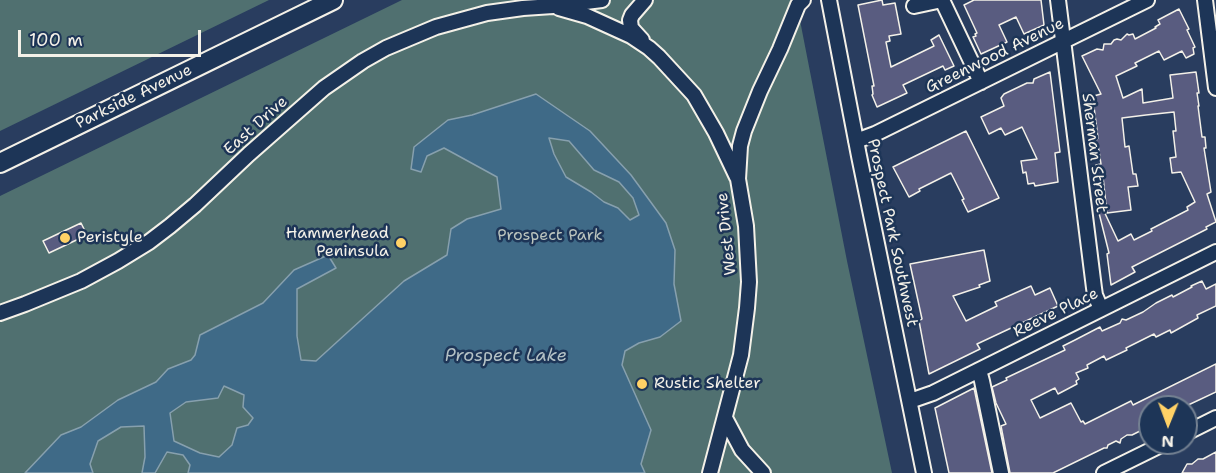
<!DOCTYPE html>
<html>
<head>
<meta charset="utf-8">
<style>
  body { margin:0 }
  #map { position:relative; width:1216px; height:473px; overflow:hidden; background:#293d5f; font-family:"Shantell Sans",sans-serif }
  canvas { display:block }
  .north { position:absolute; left:1138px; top:395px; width:60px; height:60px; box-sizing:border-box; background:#1d3557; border:2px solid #738091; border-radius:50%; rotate:181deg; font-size:16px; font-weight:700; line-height:24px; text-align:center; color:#f4f1e8 }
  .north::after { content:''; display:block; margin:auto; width:21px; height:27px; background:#ffd166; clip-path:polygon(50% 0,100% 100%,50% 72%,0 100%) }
  .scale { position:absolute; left:18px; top:30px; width:183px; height:27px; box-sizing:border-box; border:3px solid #f4f1e8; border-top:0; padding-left:8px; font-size:18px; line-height:21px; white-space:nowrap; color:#f4f1e8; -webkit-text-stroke:4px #1d3557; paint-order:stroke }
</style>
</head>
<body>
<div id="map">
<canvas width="1216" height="473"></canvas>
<div class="north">N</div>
<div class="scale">100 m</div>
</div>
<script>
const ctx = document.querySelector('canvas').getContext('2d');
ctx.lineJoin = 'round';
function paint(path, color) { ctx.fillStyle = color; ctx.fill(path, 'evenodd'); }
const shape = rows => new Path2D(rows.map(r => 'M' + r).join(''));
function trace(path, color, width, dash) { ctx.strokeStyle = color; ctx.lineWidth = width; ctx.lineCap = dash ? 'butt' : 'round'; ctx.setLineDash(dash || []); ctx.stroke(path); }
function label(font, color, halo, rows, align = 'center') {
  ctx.font = font + ' "Shantell Sans",sans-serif'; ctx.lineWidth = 5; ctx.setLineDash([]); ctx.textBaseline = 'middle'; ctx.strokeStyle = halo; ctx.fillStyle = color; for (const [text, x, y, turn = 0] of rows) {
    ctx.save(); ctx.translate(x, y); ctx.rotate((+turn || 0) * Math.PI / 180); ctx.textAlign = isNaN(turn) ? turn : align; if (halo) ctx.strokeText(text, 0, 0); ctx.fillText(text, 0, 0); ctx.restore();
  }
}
const green = shape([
  [0,0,269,0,0,131],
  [402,0,796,0,847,261,892,473,0,473,0,196]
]);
const water = shape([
  [536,94,590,131,631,175,666,223,675,250,674,284,681,321,660,337,639,343,625,351,622,365,651,430,641,464,645,473,188,473,190,465,183,455,167,452,155,473,142,473,145,457,144,426,121,427,98,441,90,464,93,473,25,473,61,435,81,427,118,400,156,382,168,369,191,360,195,355,200,335,263,303,294,270,328,255,336,268,297,289,297,336,301,360,316,361,404,281,447,255,451,229,467,219,501,209,497,177,444,148,427,156,421,172,411,169,414,147,448,120,472,115,536,94],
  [549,138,569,141,594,170,619,182,633,198,639,215,630,220,618,208,604,202,591,192,566,177,554,154,549,138],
  [224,386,244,395,243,407,253,418,248,425,237,428,232,445,219,457,200,453,174,441,170,413,186,402,218,398,224,386]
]);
const building = shape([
  [882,0,883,5,895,3,901,34,889,36,890,41,886,42,891,67,934,46,931,40,939,35,954,66,945,70,943,66,903,85,907,93,877,107,872,95,873,94,872,86,874,86,858,5,882,0],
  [974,0,1041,0,1044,25,1024,34,1016,17,999,25,1007,42,981,54,973,37,976,36,975,34,977,33,964,5,974,0],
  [1179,9,1189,29,1187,30,1195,47,1193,48,1194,54,1186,58,1182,51,1164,60,1159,51,1135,63,1137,66,1116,76,1123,98,1142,89,1143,103,1173,98,1170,75,1196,72,1199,93,1197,93,1199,106,1198,106,1202,137,1205,137,1206,148,1204,148,1211,192,1207,194,1216,222,1206,227,1207,229,1132,267,1135,272,1111,285,1107,254,1109,253,1098,209,1102,207,1118,241,1131,234,1134,240,1152,231,1151,229,1188,210,1187,207,1195,202,1181,172,1172,173,1170,158,1176,157,1173,131,1176,131,1174,112,1146,115,1122,118,1125,147,1129,146,1133,174,1136,174,1138,186,1128,187,1131,210,1107,213,1103,177,1098,178,1096,165,1101,164,1098,145,1095,142,1098,138,1094,107,1092,108,1090,97,1101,94,1082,56,1097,49,1103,50,1104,44,1111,44,1114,40,1117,39,1121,40,1127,34,1129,35,1133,34,1135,39,1156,28,1155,27,1160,24,1158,20,1179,9],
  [1050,72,1060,152,1055,153,1058,182,1035,186,1034,183,1028,184,1026,172,1023,173,1021,161,1037,159,1022,127,1005,135,1001,128,989,134,981,117,1004,106,1001,98,1004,94,1027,83,1033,83,1034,79,1050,72],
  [966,131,999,198,968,212,962,200,964,199,951,173,919,189,920,191,909,197,893,167,966,131],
  [81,223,87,235,49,253,43,241,81,223],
  [984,250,990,281,979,285,980,287,953,296,966,321,997,306,995,302,1031,286,1035,295,1050,288,1058,306,977,344,980,349,929,374,919,321,922,319,910,264,984,250],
  [1202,281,1206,289,1216,284,1216,306,1197,315,1198,318,1171,333,1170,330,1156,337,1154,334,1126,348,1127,350,1106,360,1104,356,1087,365,1088,368,1076,373,1079,379,1076,381,1077,384,1058,394,1055,388,1031,400,1040,418,1071,403,1081,422,1083,421,1085,424,1131,401,1133,405,1216,364,1216,392,1184,407,1150,407,1150,426,1132,435,1127,435,1121,439,1120,443,1116,441,1108,445,1107,448,1104,448,1053,473,1010,473,1001,426,1006,424,996,403,992,387,1007,380,1006,378,1065,350,1063,346,1075,340,1100,327,1102,331,1120,323,1122,319,1126,320,1143,312,1156,303,1172,295,1173,297,1192,287,1191,286,1202,281],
  [974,388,992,473,949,473,935,408,974,388],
  [1216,452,1216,473,1182,473,1187,464,1192,464,1198,459,1203,459,1216,452]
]);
const minor = shape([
  [829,0,859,156,924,473],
  [1058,0,1094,288,1095,295,1101,309],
  [1205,0,1216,88],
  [914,6,942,0,981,82],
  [559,8,587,16,631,36,649,48,659,57,694,95,716,133,737,177],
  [642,40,631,28,630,20,632,15,645,0],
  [856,141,875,134,1147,0],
  [0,313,25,304,81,281,118,261,149,242,170,226,195,205,249,154,324,88,363,61,386,48,436,27,487,13,523,8,553,6,602,0],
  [979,370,982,381,1001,473],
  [910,401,933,393,1216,252],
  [725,418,742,450,763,473],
  [1186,433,1216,418],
  [710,473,741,355,747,308,749,282,746,226,738,179,740,146,744,131,760,91,780,49,798,5,803,0],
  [1104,473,1165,443]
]);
const major = shape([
  [0,163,333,0]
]);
const markers = [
  [65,238,6,"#ffd166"],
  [401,243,6,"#ffd166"],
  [642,384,6,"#ffd166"]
];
const streetNames = [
  ["Greenwood Avenue",995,56,-26],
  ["Parkside Avenue",134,97,-26],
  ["East Drive",256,126,-42],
  ["Sherman Street",1094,153,83],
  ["Prospect Park Southwest",892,233,78],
  ["West Drive",727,234,-96],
  ["Reeve Place",1056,313,-26]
];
const poiNames = [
  ["Hammerhead",389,234,"right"],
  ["Peninsula",389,252,"right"],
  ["Peristyle",77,238],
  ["Rustic Shelter",654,384]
];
const parkNames = [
  ["Prospect Park",550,236]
];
const waterNames = [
  ["Prospect Lake",506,356]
];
paint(green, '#507070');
paint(water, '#3f6a87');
trace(water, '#87a0ae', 1.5);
paint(building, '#595c80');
trace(building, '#f4f1e8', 1.5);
trace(minor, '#f4f1e8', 18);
trace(major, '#f4f1e8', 22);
trace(minor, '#1d3557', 14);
trace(major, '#1d3557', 18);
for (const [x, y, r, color] of markers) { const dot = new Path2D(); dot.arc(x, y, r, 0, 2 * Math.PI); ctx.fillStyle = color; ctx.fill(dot); trace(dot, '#1d3557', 2); }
label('16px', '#f4f1e8', '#1d3557', streetNames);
label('16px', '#f4f1e8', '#1d3557', poiNames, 'left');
label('16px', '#bbc4be', '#1d3557', parkNames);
label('italic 18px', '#b5c2c6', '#1d3557', waterNames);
</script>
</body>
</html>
